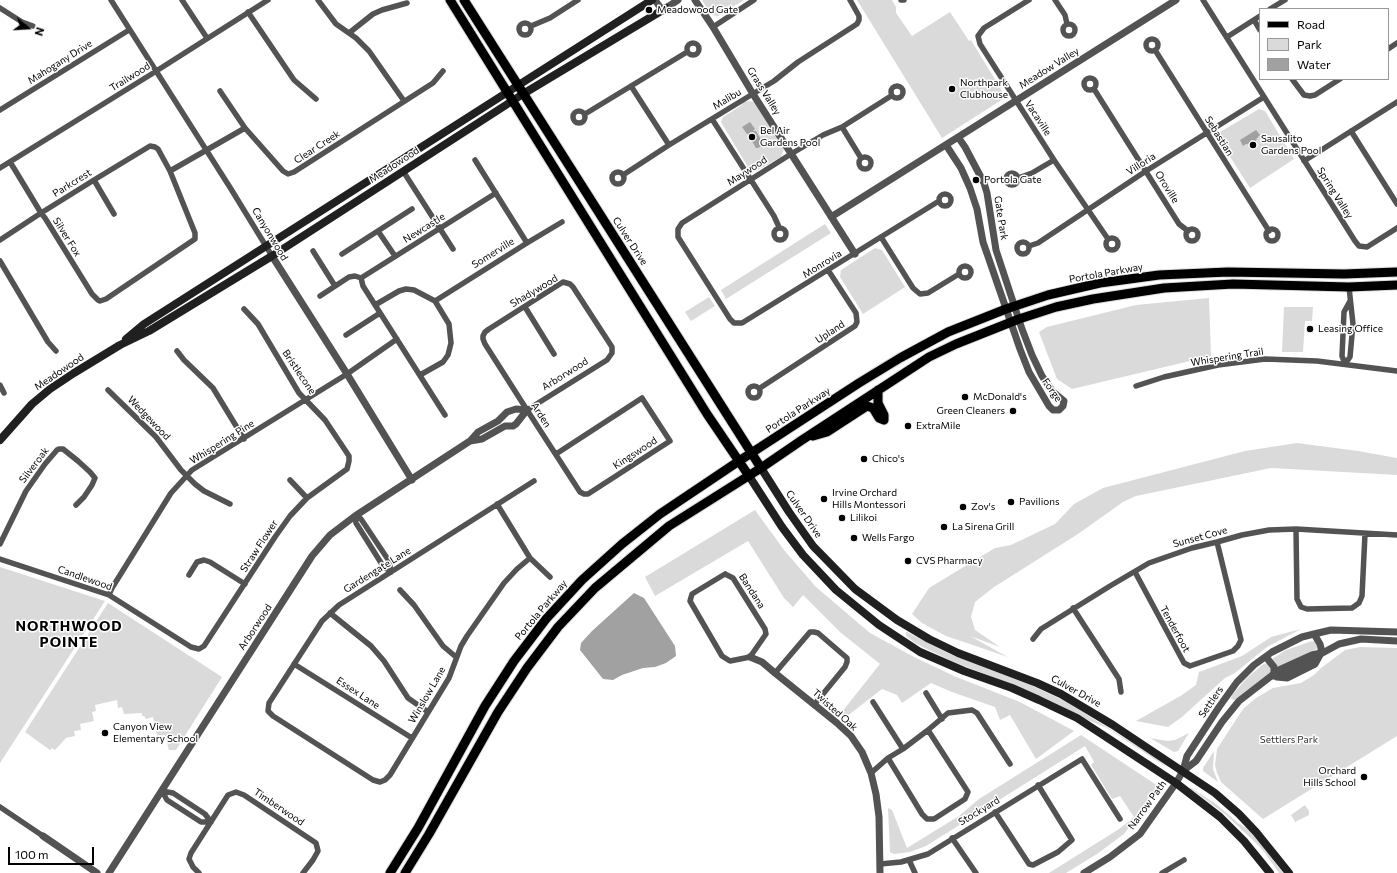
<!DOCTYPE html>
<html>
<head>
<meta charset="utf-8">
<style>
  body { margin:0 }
  #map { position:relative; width:1397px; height:873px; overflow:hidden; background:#fff; font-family:Commissioner,sans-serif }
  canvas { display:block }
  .legend { position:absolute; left:1259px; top:8px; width:130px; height:72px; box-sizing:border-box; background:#fff; border:1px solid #999; margin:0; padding:5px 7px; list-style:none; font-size:12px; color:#000 }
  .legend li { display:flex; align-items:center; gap:8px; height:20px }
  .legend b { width:20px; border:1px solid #999 }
  .north { position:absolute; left:8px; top:8px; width:40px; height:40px; -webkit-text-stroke:3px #fff; paint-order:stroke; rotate:108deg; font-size:11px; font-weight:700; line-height:16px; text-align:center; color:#000 }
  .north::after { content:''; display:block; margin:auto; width:14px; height:18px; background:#000; clip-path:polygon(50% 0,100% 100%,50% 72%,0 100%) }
  .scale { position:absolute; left:8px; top:847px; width:86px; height:18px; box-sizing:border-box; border:2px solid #000; border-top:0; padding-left:5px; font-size:12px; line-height:14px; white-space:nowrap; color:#000; -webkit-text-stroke:3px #fff; paint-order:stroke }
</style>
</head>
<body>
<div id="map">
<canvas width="1397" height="873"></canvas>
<ul class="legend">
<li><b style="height:5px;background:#000"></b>Road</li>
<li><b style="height:11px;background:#dadada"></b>Park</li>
<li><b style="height:11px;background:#a1a1a1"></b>Water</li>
</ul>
<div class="north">N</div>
<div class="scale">100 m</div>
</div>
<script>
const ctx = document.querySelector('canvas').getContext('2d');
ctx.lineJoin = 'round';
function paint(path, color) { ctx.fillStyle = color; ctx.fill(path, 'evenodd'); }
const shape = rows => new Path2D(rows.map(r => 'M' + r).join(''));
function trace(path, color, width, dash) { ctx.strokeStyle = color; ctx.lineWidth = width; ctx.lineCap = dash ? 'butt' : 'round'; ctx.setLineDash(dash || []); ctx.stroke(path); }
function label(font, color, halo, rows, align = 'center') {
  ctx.font = font + ' Commissioner,sans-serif'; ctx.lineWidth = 3; ctx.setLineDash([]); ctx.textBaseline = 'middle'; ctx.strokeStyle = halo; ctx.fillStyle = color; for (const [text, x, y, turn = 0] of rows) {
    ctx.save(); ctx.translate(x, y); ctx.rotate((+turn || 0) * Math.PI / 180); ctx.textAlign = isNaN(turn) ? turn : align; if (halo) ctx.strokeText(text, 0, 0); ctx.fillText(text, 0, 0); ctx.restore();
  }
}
const green = shape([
  [702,0,744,0,718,16,711,15],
  [857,0,892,0,896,7,896,13,912,36,950,12,969,41,971,40,1005,96,1003,99,942,138],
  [749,101,754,102,784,149,781,157,756,171,753,171,748,167,721,122,723,117,739,107,744,102],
  [1259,109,1265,111,1294,159,1250,188,1218,138,1220,132],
  [825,224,831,233,726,299,721,290],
  [875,248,882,250,905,287,863,314,840,277,841,270],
  [709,297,715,306,691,321,685,312],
  [1209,298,1211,356,1072,389,1057,379,1039,332,1047,327,1136,305],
  [1284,307,1313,307,1312,321,1305,321,1303,352,1282,352],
  [1297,443,1358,451,1397,458,1397,475,1271,468,1136,496,1123,502,1078,534,994,587,975,602,971,617,975,630,1000,647,970,636,1008,657,946,636,922,623,912,614,929,588,995,548,1011,545,1055,524,1074,504,1103,488,1245,451],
  [755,510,784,550,816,587,870,633,916,658,954,676,1020,702,1074,731,1036,759,1010,715,1000,720,995,707,952,692,931,683,902,703,897,695,882,689,846,717,841,713,880,664,840,632,803,595,793,607,784,598,748,541,655,596,645,577],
  [0,567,105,601,0,763],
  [108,603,222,677,176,750,169,750,165,735,157,736,153,717,146,719,144,716,142,716,142,713,124,714,122,707,118,708,117,700,95,705,96,711,92,712,94,721,80,724,81,730,74,731,75,736,66,738,55,750,52,748,50,750,25,732],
  [1301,629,1267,647,1235,673,1225,678,1182,717,1168,727,1136,721,1182,695,1196,685,1199,672,1242,656,1271,637],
  [906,632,907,632,950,654,1024,682,1065,701,1156,758,1168,768,1107,728,1083,718,1031,692,954,662,935,653,915,643,906,636],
  [1312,641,1315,642,1317,645,1317,648,1313,652,1278,667,1272,659,1286,650],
  [1360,647,1397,648,1397,736,1263,819,1221,782,1217,773,1215,765,1217,749,1243,709,1256,698,1273,688,1301,683,1314,675,1321,668,1345,650],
  [1266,663,1269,664,1271,669,1270,673,1235,700,1231,699,1232,695,1247,678,1262,665],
  [1189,733,1178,751,1174,752,1150,738,1168,741,1175,740],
  [1081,735,1158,786,1155,792,1124,834,1097,854,1066,873,1049,873,1119,829,1134,817,1120,796,1112,799,1091,765,1094,762,1085,746,926,846,910,852,894,854,890,852,888,808,892,810,907,848,959,816,979,799],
  [1214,751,1213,769,1218,782,1203,771,1203,768],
  [1191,788,1216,804,1238,823,1251,831,1283,873,1279,873,1265,853,1258,845,1226,815,1194,791,1190,789],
  [1305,805,1309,811,1309,815,1295,822,1291,815]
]);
const water = shape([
  [750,122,755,129,753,131,756,131,763,143,763,145,758,148,756,148,749,136,749,134,747,134,742,127],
  [1256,130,1260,135,1257,138,1255,143,1253,145,1246,144,1243,146,1240,140],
  [634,593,644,598,675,646,676,656,666,663,655,667,643,668,622,675,613,680,603,679,580,650,581,643,592,631]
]);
const minor = shape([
  [111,0,231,189,272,256],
  [182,0,207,38],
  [318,0,336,24,356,38,369,51,404,101],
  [901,0,904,0],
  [1029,0,984,28,978,36,980,44,1054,160,1108,239],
  [1055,0,1065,15,1067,24],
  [1203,0,1355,241,1359,246,1367,247,1397,228],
  [0,8,22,22,33,26],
  [1270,9,1285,0],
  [248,12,294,80,316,99],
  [1254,20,1260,30],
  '519 29a6 6 0 1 1 12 0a6 6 0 1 1-12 0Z',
  '1063 30a6 6 0 1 1 12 0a6 6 0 1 1-12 0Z',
  [531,26,550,18,578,0],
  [713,27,754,0],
  [349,33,373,14,382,10,407,3],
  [1227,37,1260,16],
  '1146 45a6 6 0 1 1 12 0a6 6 0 1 1-12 0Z',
  '687 49a6 6 0 1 1 12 0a6 6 0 1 1-12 0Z',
  [1388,49,1397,43],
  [1155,50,1269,231],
  '1084 84a6 6 0 1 1 12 0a6 6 0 1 1-12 0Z',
  [1292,79,1304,95,1310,96,1315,95,1340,79],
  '891 92a6 6 0 1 1 12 0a6 6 0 1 1-12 0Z',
  [631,86,669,145],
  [1094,89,1179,224,1188,231],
  [220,91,245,128,283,171,288,174,294,172,433,83,443,71],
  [891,96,842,127,823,135,791,154,682,223,678,229,678,237,730,319,734,323,742,323,939,201],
  [0,110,129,30],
  '573 117a6 6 0 1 1 12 0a6 6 0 1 1-12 0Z',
  [585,114,687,52],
  [712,119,774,216,779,227],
  [842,127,861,158],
  [1351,131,1397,204],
  '859 163a6 6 0 1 1 12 0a6 6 0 1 1-12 0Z',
  [475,160,527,243],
  [1304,161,1397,102],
  [0,168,150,75,268,0],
  [170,171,245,128],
  [403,171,453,249],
  '612 178a6 6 0 1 1 12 0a6 6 0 1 1-12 0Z',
  '1006 179a6 6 0 1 1 12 0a6 6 0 1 1-12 0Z',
  [623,175,669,145,774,81,798,62,857,24,859,20,859,16,850,0],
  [1018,178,1032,173,1054,160],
  [94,180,114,214],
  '939 200a6 6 0 1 1 12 0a6 6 0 1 1-12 0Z',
  '774 234a6 6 0 1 1 12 0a6 6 0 1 1-12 0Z',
  '1186 235a6 6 0 1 1 12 0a6 6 0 1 1-12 0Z',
  '1266 235a6 6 0 1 1 12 0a6 6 0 1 1-12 0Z',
  [378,231,395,256],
  [881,237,913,288,920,294,928,293,959,274],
  '1106 244a6 6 0 1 1 12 0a6 6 0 1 1-12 0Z',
  [0,240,41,213,94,180,150,146,155,147,158,149,170,171,195,233,195,239,106,299,100,301,98,300,92,294,45,218,41,213,15,170,10,162],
  '1017 248a6 6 0 1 1 12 0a6 6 0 1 1-12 0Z',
  [1029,246,1038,243,1146,171,1264,97],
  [313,251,335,286],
  [342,254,412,209],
  [0,261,48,342,56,351],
  '959 272a6 6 0 1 1 12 0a6 6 0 1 1-12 0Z',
  [361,278,363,286,445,415],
  [361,278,496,193],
  [320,296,349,277,355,276,361,278],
  [435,301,527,243,562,222],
  [375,305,399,291,406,289,414,290,435,301,449,324,451,343,448,355,443,362,420,375],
  [525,307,554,354],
  [346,335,380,313],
  [177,351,184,360,213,388,244,439],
  [1345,364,1350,357,1353,324,1349,287],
  [1345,364,1342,356,1344,312,1350,301],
  [0,385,4,393],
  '748 392a6 6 0 1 1 12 0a6 6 0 1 1-12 0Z',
  [1136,386,1164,377,1218,365,1265,359,1317,361,1397,371],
  [760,388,855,326,857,322,856,313,828,270],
  [108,390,156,437,181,470,195,484,204,491,230,504],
  [527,410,607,360,612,353,612,347,573,287,570,284,563,282,489,329,485,332,483,336,483,339,485,344,527,410,580,492,584,494,588,494,670,441,642,398,556,454],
  [290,480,307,498],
  [497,504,530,558,550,577],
  [355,516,361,519,389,561,391,572],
  [355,516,356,523,383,566,391,572],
  [1296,529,1297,599,1301,607,1307,609,1352,608,1359,603,1362,596,1365,534],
  [0,544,26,491,45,464,57,450,59,449,63,449,78,461,90,472,95,478,92,485,84,497,76,505],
  [530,558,517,569,504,583,467,636,461,646,449,678,390,775,385,780,380,782,373,780,273,716,268,711,269,703,322,621,339,605,534,481],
  [0,559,109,595,191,647,199,649,204,646,275,537,290,516,307,498,347,469,349,461,349,456,325,420,299,393,258,324,244,309],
  [1135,572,1184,663,1190,666,1233,651,1238,646,1241,640,1217,542],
  [725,574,733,578,765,629,766,634,750,657,730,661,722,656,690,601,692,594,725,574],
  [189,575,197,562,204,560,210,562,245,584],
  [400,590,414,605,443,646,456,657],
  [109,595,112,588,171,493,192,470,347,374,397,339],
  [1073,608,1119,679,1121,692],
  [330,613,371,646,384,661,408,698,428,712],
  [1033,639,1041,629,1110,586,1149,563,1192,548,1217,542,1242,535,1269,530,1296,529,1397,535],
  [294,664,412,738],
  [775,673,810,632,814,632,818,633,847,658,847,662,845,667,814,705],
  [926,693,942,719],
  [873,702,903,749],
  [888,758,922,814,927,819,934,819,965,799,968,792,928,730],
  [871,773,888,758,903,749,928,730,948,713,972,710,977,713,1010,764],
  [162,791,167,800,201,822,211,822],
  [162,791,173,793,205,814,211,822],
  [0,807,43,836],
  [995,812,1029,864,1033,865,1058,852,1072,840,1038,785],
  [952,838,976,873],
  [909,860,915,873],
  [880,864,901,862,928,854,1082,759,1120,819],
  [199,873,193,867,189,859,191,853,228,795,236,792,244,795,316,843,318,851,313,860,303,873],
  [1162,873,1184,860]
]);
const tertiary = shape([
  [655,0,662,10],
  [695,0,713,27,753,94,855,254],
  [666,8,678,0],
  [946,145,961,168,970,188,977,209,983,242,1020,349,1029,372,1049,406,1053,410,1059,410,1063,406,1064,401,1053,392,1042,376,1032,355,1022,329,996,250,987,193,984,183,965,147,958,137],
  [831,217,1176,0],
  [272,256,347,374,412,480],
  [470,441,482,439,505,426,513,426,516,424,527,410],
  [750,657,762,662,775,673,837,723,851,736,862,752,871,773,876,794,879,817,880,873],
  [1266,657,1274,667,1274,672,1272,676],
  [1273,676,1284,674,1339,644,1361,639,1397,641],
  [1277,677,1287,678,1315,664,1321,653,1321,648,1320,644,1314,634],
  [1183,771,1196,761,1222,722,1239,701,1279,670,1312,655,1321,653],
  [43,836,97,873],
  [109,873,312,556,330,535,355,516,470,441,478,432,498,421,507,412,516,409,527,410],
  [1084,873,1110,857,1140,834,1176,783,1183,771,1187,756,1219,707,1237,682,1254,665,1272,652,1302,637,1314,634,1331,630,1397,632]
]);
const secondary = shape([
  [126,339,144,324,652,0],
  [0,440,32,404,50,389,74,373,120,345,149,331,272,256,523,94,666,8],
  [761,468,789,512,813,546,855,589,897,620,929,639,958,653,1037,683,1061,694,1113,725,1215,793,1239,814,1256,832,1289,873],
  [749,476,782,527,803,555,836,590,879,625,920,652,964,671,1012,688,1039,700,1077,718,1103,735,1176,783,1220,817,1244,841,1270,873]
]);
const primary = shape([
  [450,0,707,414,749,476],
  [464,0,761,468],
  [813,436,827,432,867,406,873,408,879,418,884,420,884,415,878,403,878,390],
  [390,873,418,828,485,706,514,661,546,619,582,580,622,544,660,514,739,461,859,383,900,358,948,332,1006,309,1048,295,1100,283,1159,275,1228,272,1344,274,1397,272],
  [405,873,429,834,498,712,527,668,558,627,595,588,669,526,761,468,802,440,929,357,956,344,1019,319,1056,307,1093,299,1164,288,1233,284,1349,287,1397,285]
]);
const markers = [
  [649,10,4,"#000"],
  [952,89,4,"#000"],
  [752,137,4,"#000"],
  [1253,145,4,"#000"],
  [976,180,4,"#000"],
  [1310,329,4,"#000"],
  [965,397,4,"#000"],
  [1013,411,4,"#000"],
  [908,426,4,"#000"],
  [864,459,4,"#000"],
  [824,499,4,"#000"],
  [1011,502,4,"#000"],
  [963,507,4,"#000"],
  [842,518,4,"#000"],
  [944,527,4,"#000"],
  [854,538,4,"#000"],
  [908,561,4,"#000"],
  [105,733,4,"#000"],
  [1364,777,4,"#000"]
];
const poiNames = [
  ["Meadowood Gate",657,10],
  ["Northpark",960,83],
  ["Clubhouse",960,95],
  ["Bel Air",760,131],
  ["Gardens Pool",760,143],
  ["Sausalito",1261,139],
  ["Gardens Pool",1261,151],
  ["Portola Gate",984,180],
  ["Leasing Office",1318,329],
  ["McDonald's",973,397],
  ["Green Cleaners",1005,411,"right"],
  ["ExtraMile",916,426],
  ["Chico's",872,459],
  ["Irvine Orchard",832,493],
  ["Hills Montessori",832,505],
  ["Pavilions",1019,502],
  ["Zov's",971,507],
  ["Lilikoi",850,518],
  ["La Sirena Grill",952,527],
  ["Wells Fargo",862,538],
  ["CVS Pharmacy",916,561],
  ["Canyon View",113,727],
  ["Elementary School",113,739],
  ["Orchard",1356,771,"right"],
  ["Hills School",1356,783,"right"]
];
const streetNames = [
  ["Mahogany Drive",60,62,-32],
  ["Meadow Valley",1049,68,-32],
  ["Trailwood",130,77,-32],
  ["Grass Valley",764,91,58],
  ["Malibu",727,99,-31],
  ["Vacaville",1038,118,57],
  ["Sebastian",1219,136,58],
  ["Clear Creek",317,147,-33],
  ["Villoria",1141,164,-33],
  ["Meadowood",394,165,-33],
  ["Maywood",747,171,-33],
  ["Parkcrest",72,183,-32],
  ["Oroville",1167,187,58],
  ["Spring Valley",1335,193,58],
  ["Gate Park",1001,218,81],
  ["Newcastle",424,228,-32],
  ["Canyonwood",270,234,59],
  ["Silver Fox",67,237,58],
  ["Culver Drive",630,241,57],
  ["Somerville",493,253,-32],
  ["Monrovia",822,264,-32],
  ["Portola Parkway",1106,273,-10],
  ["Shadywood",534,291,-31],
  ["Upland",830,332,-33],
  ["Whispering Trail",1227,357,-9],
  ["Meadowood",59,372,-34],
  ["Bristlecone",299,372,56],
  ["Arborwood",565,374,-32],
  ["Forge",1052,390,55],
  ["Portola Parkway",798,410,-33],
  ["Arden",541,415,57],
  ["Wedgewood",149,418,46],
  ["Whispering Pine",222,442,-32],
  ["Kingswood",635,453,-33],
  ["Silveroak",34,465,-53],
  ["Culver Drive",804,514,55],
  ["Sunset Cove",1200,537,-15],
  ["Straw Flower",259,546,-57],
  ["Gardengate Lane",377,570,-32],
  ["Candlewood",85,578,19],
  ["Bandana",752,591,57],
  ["Portola Parkway",541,610,-50],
  ["Arborwood",255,627,-57],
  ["Tenderfoot",1175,629,61],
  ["Culver Drive",1076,691,29],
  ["Essex Lane",358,693,33],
  ["Winslow Lane",427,695,-60],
  ["Settlers",1211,702,-56],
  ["Twisted Oak",835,710,42],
  ["Narrow Path",1147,805,-54],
  ["Timberwood",279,807,34],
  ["Stockyard",979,811,-31]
];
const parkNames = [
  ["Settlers Park",1289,740]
];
const districtNames = [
  ["NORTHWOOD",69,626],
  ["POINTE",69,642]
];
paint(green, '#dadada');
paint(water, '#a1a1a1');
trace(primary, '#dbdbdb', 11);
trace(minor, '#535353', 5.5);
trace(tertiary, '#535353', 7);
trace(secondary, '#202020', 8);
trace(primary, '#000', 9);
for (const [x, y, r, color] of markers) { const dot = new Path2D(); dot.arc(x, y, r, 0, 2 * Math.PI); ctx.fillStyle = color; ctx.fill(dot); trace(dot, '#fff', 1.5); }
label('10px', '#000', '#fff', poiNames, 'left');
label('10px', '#000', '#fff', streetNames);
label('10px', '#313131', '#fff', parkNames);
ctx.letterSpacing = '1px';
label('bold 14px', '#000', '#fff', districtNames);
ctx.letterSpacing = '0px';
</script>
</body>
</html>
